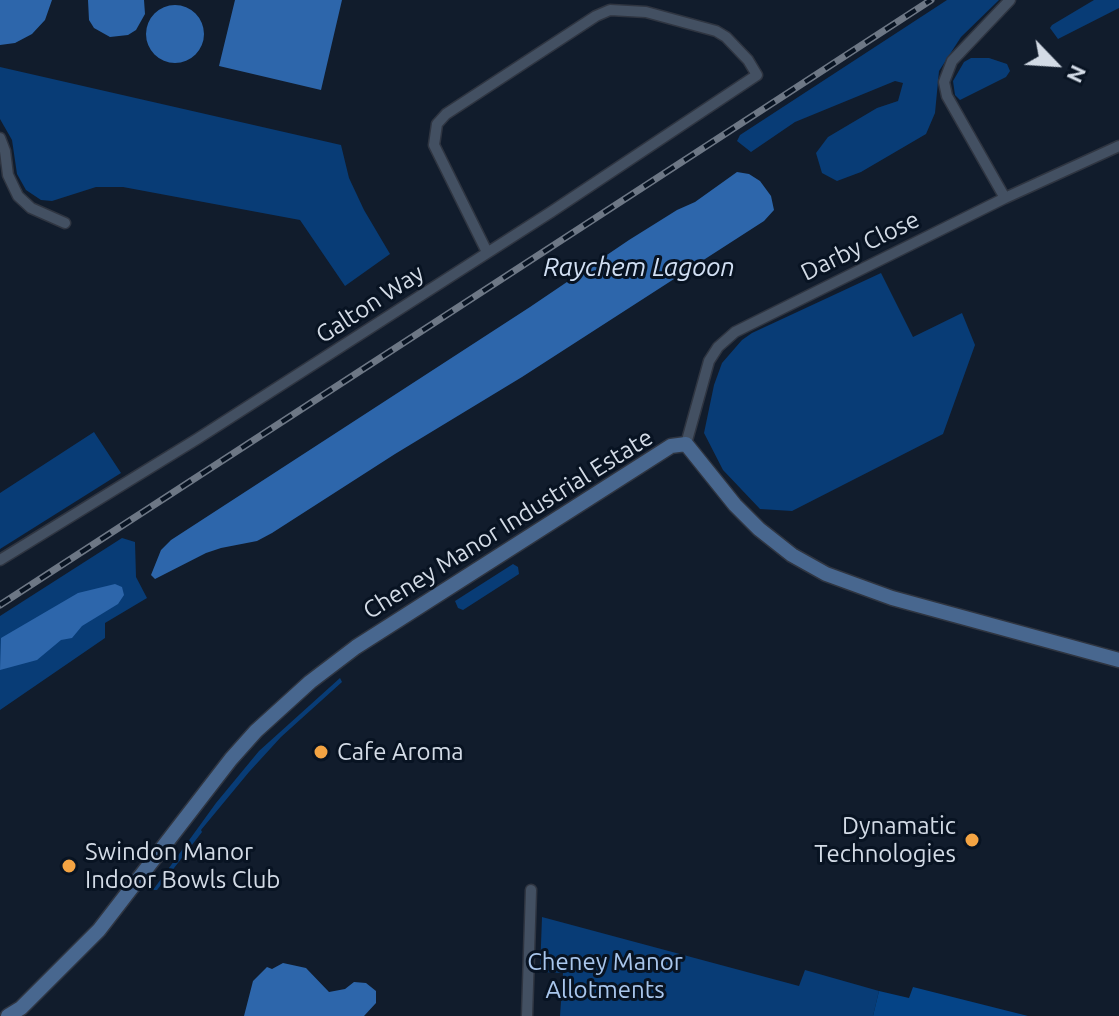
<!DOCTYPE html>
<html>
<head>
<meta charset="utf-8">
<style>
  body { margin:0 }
  #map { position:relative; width:1119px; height:1016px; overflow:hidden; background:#111c2c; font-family:Ubuntu,sans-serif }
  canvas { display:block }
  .north { position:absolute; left:1015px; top:24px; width:80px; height:80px; -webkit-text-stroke:6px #081322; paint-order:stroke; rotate:115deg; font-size:22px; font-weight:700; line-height:32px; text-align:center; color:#d3dbe6 }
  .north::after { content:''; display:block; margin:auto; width:28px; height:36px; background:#d3dbe6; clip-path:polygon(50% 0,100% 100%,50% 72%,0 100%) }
</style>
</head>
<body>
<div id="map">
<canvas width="1119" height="1016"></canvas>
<div class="north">N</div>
</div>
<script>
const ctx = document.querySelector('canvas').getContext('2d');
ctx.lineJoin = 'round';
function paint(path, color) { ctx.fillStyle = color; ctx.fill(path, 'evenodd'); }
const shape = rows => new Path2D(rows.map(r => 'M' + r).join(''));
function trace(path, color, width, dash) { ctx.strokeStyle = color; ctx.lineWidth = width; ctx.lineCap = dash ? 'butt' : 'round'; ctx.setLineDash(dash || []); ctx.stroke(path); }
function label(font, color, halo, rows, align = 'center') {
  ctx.font = font + ' Ubuntu,sans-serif'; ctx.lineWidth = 6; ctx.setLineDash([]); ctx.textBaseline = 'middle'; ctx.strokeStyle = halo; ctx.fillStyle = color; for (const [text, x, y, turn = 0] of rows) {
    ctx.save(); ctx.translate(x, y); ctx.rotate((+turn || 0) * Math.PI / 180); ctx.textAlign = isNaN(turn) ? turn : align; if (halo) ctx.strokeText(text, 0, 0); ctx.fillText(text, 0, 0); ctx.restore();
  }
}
const green = shape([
  [947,0,999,0,961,37,939,71,935,113,926,134,861,172,837,181,822,173,816,153,828,137,877,108,898,101,903,83,895,81,795,122,751,152,737,141,740,135],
  [1094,0,1119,0,1119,8,1058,39,1050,28,1052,25],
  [971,58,989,58,1007,64,1010,71,1006,77,960,100,955,95,953,81,964,62],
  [0,67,341,145,349,178,364,210,390,254,345,286,300,220,123,187,96,187,52,201,41,200,26,190,17,174,12,140,0,119],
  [881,273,913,337,962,313,975,345,943,434,792,511,760,509,723,470,704,433,714,385,722,363,742,340,752,333],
  [94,432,121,473,0,549,0,493],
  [122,538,135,542,136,577,147,598,105,623,105,638,0,710,0,616],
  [513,564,518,567,519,574,463,610,458,608,455,601],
  [340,678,342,682,281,737,249,772,201,830,202,832,157,890,153,890,216,803,259,751],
  [542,917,799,986,805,970,879,991,873,1016,560,1016,563,973,540,972]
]);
const forest = shape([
  [913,987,1028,1016,873,1016,879,991,909,998]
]);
const water = shape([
  [0,0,52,0,45,20,32,34,15,43,0,45],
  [88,0,144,0,145,14,136,30,128,35,110,37,94,28,89,20],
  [235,0,342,0,321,90,219,66],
  '146 34a29 29 0 1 1 58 0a29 29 0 1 1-58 0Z',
  [737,172,749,174,760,181,771,196,774,210,764,221,522,377,395,454,272,533,257,541,221,548,206,553,155,579,151,575,161,550,171,540,530,307,629,240,677,210,695,202],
  [115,584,122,587,124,595,118,604,82,626,72,638,61,640,37,660,0,670,1,638,78,593],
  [283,963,306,968,329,992,345,989,354,982,366,983,376,991,376,1003,364,1016,244,1016,253,981,267,967,272,969]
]);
const street = shape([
  [0,138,5,151,8,175,18,196,31,208,65,223],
  [1005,198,947,96,944,82,952,61,1010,0],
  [686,444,709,361,718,347,735,332,1005,198,1119,146],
  [0,560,197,439,551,212,757,75,748,60,726,37,716,31,646,12,610,10,596,16,446,114,437,124,434,145,487,252],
  [527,1016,531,890]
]);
const secondary = shape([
  [8,1016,21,1008,99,930,231,759,256,731,310,682,356,647,671,446,686,444,735,505,759,529,792,555,826,574,892,598,1119,660]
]);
const rail = shape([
  [0,605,931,0]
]);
const markers = [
  [321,752,8,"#f4a443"],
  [972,840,8,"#f4a443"],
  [69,866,8,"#f4a443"]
];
const streetNames = [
  ["Darby Close",860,246,-26],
  ["Galton Way",370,304,-33],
  ["Cheney Manor Industrial Estate",508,524,-32]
];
const poiNames = [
  ["Cafe Aroma",337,752],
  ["Dynamatic",956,826,"right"],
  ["Technologies",956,854,"right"],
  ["Swindon Manor",85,852],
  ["Indoor Bowls Club",85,880]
];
const parkNames = [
  ["Cheney Manor",605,962],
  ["Allotments",605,990]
];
const waterNames = [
  ["Raychem Lagoon",639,267]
];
paint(green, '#083c76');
paint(forest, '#054487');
paint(water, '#2d66ab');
trace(street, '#2f3541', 13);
trace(secondary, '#2f3541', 17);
trace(street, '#435062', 10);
trace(secondary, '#48678f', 14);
trace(rail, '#6d7785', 7);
trace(rail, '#081322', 4, [12]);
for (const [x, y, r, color] of markers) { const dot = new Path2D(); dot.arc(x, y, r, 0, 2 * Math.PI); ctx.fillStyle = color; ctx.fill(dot); trace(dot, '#081322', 3); }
label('24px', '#d3dbe6', '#081322', streetNames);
label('24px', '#d3dbe6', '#081322', poiNames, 'left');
label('24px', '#a9c6ec', '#081322', parkNames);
label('italic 26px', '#d1dff3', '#081322', waterNames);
</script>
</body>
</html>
